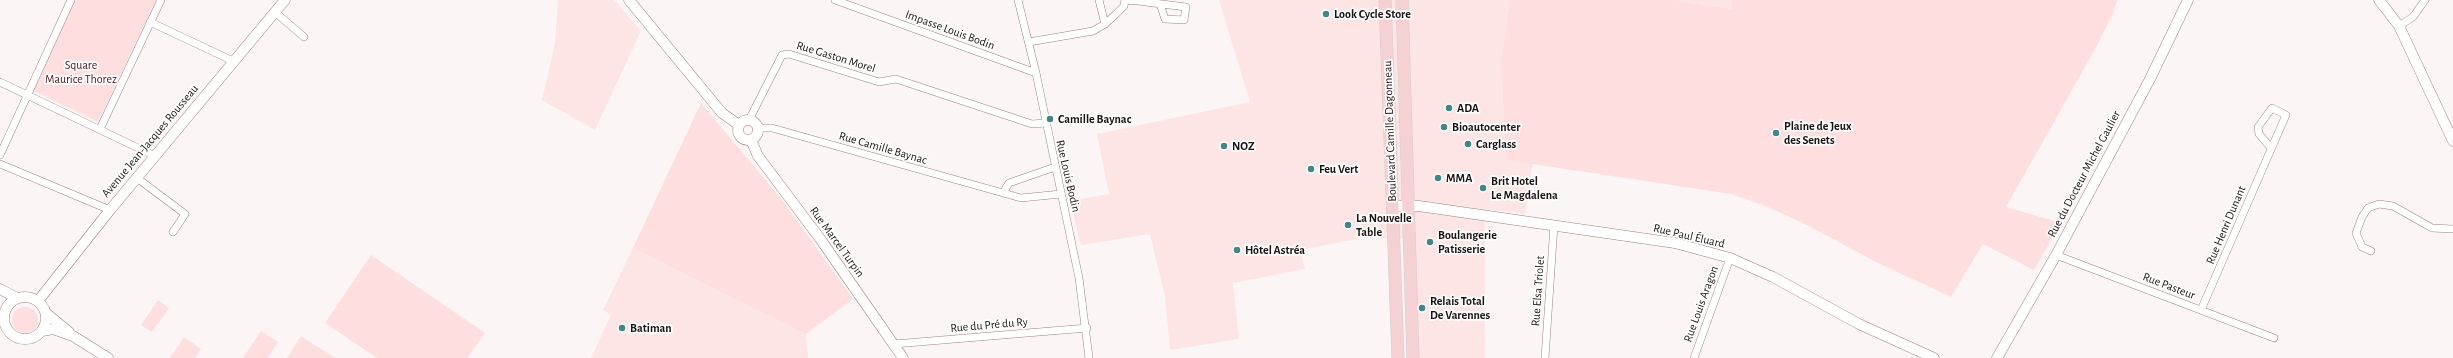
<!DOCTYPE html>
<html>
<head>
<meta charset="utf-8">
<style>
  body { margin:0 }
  canvas { display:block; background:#fbf5f5 }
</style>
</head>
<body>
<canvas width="2453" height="358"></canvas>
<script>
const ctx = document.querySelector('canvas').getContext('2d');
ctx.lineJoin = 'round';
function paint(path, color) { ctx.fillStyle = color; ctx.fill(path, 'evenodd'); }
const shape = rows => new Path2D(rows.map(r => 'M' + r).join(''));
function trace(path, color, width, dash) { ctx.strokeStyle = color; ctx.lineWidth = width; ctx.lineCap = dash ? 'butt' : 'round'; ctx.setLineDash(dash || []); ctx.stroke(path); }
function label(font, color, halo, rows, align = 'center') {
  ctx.font = font + ' "Alegreya Sans",sans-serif'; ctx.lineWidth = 3.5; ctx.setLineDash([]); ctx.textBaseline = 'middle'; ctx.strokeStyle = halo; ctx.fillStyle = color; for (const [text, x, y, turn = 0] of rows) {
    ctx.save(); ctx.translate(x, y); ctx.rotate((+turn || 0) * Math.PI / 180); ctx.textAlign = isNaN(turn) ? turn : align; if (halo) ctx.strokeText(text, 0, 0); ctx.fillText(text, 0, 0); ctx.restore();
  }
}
const built = shape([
  [558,0,614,0,641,31,595,130,542,100,555,44],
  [1219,0,1510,0,1501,62,1506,160,1533,163,1525,214,1485,209,1485,358,1417,358,1413,238,1362,238,1300,250,1305,269,1233,283,1239,339,1170,350,1165,296,1150,234,1081,245,1070,201,1109,194,1097,134,1250,102],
  [1671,0,1732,0,1732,9],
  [633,248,806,334,808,358,591,358,611,315,603,310]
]);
const green = shape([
  [75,0,156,0,98,122,32,90],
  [1510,0,1671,0,1732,9,1732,0,2118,0,2113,10,2114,12,2094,51,2006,207,2061,223,2034,270,1983,244,1951,297,1878,263,1807,225,1768,207,1731,194,1506,160,1501,62],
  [701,103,783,201,853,299,806,334,633,248],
  [371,255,485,333,467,358,377,358,325,323],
  [158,300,169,308,152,332,141,325],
  '12 320a13 13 0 1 1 26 0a13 13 0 1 1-26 0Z',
  [261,331,278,342,268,358,243,358],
  [301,336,335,358,287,358],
  [184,337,201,349,195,358,170,358]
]);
const street = shape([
  [835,0,1036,73],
  [1018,0,1036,73,1079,278,1089,358],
  [1099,0,1105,24],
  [1125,0,1138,1,1186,7,1184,20,1165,19,1160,4],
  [275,12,304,37],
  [150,22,233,61],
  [2399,26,2413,17,2425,0],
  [1029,42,1093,31,1105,24,1116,14,1124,6,1125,0],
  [0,82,155,156],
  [749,120,782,55,789,54,879,82,896,79,1032,124,1045,123],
  [758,128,772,128,1021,198,1061,194],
  [100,129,161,0],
  [0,155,71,0],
  [0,164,110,210],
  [137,178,185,214,173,232],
  [1003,193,1009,183,1055,167],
  [2371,251,2362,247,2356,233,2362,217,2368,208,2379,204,2393,206,2432,228,2453,229],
  [2056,255,2274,338],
  [2201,310,2286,115,2272,108,2258,127,2259,134,2271,148],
  [894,344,1087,328],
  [1545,358,1554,225],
  [1694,358,1730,258]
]);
const secondary = shape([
  [629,0,722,113,739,125],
  [2379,0,2399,26,2453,141],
  '738 130a10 10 0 1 1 20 0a10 10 0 1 1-20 0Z',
  [751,140,758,156,821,240,903,358],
  [1393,206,1419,206,1675,243,1730,258,1773,277,1859,324,1934,358],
  [0,289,17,298],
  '4 318a21 21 0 1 1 42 0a21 21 0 1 1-42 0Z',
  [38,301,110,210,285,0],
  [46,313,69,332],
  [42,331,53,329,73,336,108,358],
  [1997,358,2056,255,2150,79,2188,0]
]);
const primary = shape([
  [1385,0,1398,358],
  [1402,0,1413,358]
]);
const markers = [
  [1326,14,4,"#3f8788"],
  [1449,108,4,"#3f8788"],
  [1050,119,4,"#3f8788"],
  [1444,127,4,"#3f8788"],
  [1776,133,4,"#3f8788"],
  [1468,144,4,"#3f8788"],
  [1224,146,4,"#3f8788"],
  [1311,169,4,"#3f8788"],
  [1438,178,4,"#3f8788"],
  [1483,188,4,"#3f8788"],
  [1348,225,4,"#3f8788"],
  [1430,242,4,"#3f8788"],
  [1237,250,4,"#3f8788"],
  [1422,308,4,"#3f8788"],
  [622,328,4,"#3f8788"]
];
const poiNames = [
  ["Look Cycle Store",1334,14],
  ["ADA",1457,108],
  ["Camille Baynac",1058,119],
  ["Plaine de Jeux",1784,126],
  ["des Senets",1784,140],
  ["Bioautocenter",1452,127],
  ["Carglass",1476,144],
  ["NOZ",1232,146],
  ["Feu Vert",1319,169],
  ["MMA",1446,178],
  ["Brit Hotel",1491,181],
  ["Le Magdalena",1491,195],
  ["La Nouvelle",1356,218],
  ["Table",1356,232],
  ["Boulangerie",1438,235],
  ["Patisserie",1438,249],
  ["Hôtel Astréa",1245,250],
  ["Relais Total",1430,301],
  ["De Varennes",1430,315],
  ["Batiman",630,328]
];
const streetNames = [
  ["Impasse Louis Bodin",950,30,20],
  ["Rue Gaston Morel",836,57,17],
  ["Boulevard Camille Dagonneau",1390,131,-92],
  ["Avenue Jean-Jacques Rousseau",150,141,-50],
  ["Rue Camille Baynac",883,148,16],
  ["Rue du Docteur Michel Gaulier",2084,174,-62],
  ["Rue Louis Bodin",1068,176,77],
  ["Rue Henri Dunant",2226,225,-67],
  ["Rue Paul Éluard",1689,236,13],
  ["Rue Marcel Turpin",837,242,54],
  ["Rue Pasteur",2169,286,21],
  ["Rue Elsa Triolet",1538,291,-86],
  ["Rue Louis Aragon",1701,304,-70],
  ["Rue du Pré du Ry",989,325,-5]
];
const parkNames = [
  ["Square",81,65],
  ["Maurice Thorez",81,79]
];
paint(built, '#fde5e5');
paint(green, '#fededf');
trace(street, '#9f8383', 8);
trace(secondary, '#9f8383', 11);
trace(primary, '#d2d0d0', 13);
trace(street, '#fff', 7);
trace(secondary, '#fff', 10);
trace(primary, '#f5d1d3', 12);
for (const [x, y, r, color] of markers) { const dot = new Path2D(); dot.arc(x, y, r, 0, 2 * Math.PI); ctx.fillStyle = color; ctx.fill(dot); trace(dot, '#fff', 1.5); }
label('bold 12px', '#1d1313', '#fff', poiNames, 'left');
label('12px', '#1d1313', '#fff', streetNames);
label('12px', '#50111b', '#fff', parkNames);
</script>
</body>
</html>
